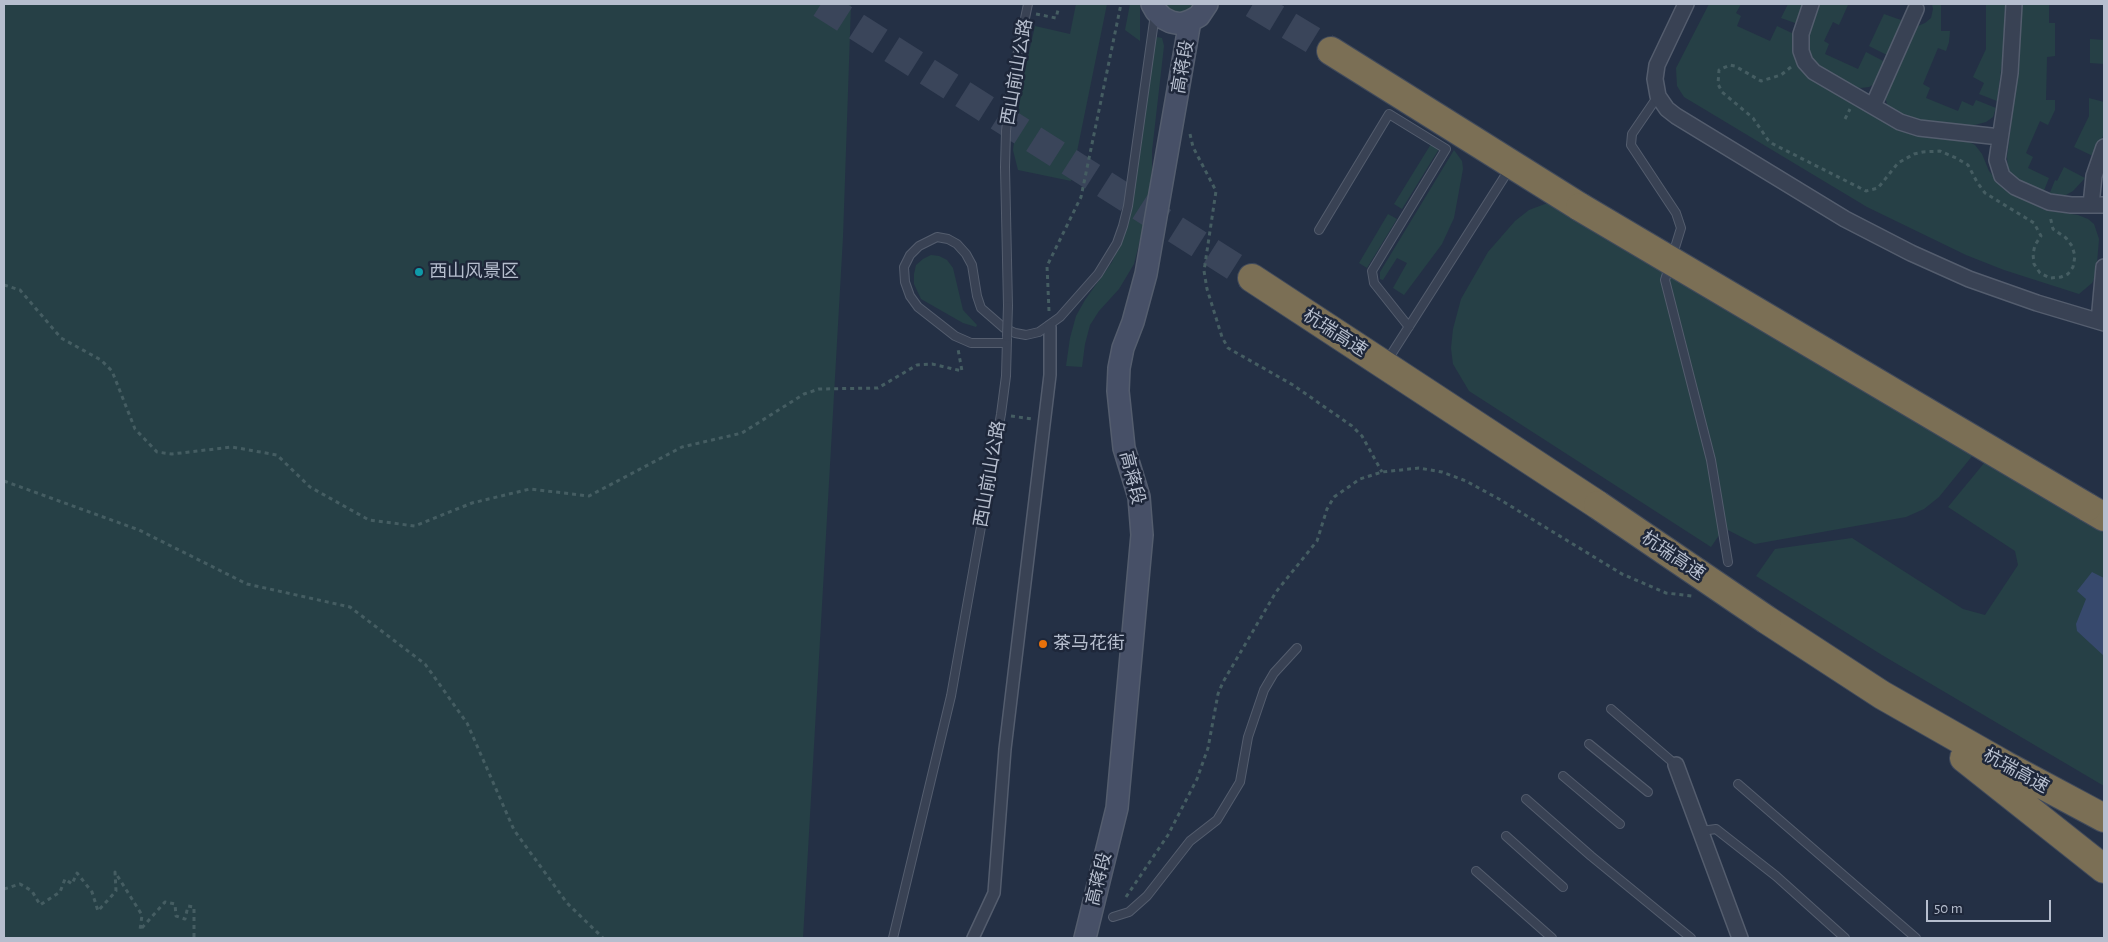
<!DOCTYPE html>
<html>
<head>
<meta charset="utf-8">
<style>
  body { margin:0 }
  #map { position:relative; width:2108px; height:942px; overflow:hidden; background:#243045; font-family:"Alegreya Sans",sans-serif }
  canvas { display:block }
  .frame { position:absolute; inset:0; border:5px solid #b6bece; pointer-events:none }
  .scale { position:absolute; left:1926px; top:900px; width:125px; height:22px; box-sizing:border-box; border:2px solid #b6bece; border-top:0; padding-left:6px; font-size:15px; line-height:18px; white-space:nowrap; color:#b6bece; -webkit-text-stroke:4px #1e273a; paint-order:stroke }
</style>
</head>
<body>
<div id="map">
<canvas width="2108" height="942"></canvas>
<div class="frame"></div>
<div class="scale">50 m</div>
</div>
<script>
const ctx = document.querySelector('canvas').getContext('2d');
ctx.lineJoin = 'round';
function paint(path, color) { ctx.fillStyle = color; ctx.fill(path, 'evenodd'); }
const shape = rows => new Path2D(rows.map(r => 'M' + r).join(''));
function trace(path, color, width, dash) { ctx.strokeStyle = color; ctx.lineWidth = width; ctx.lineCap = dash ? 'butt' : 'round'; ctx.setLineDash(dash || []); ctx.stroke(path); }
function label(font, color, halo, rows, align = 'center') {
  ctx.font = font + ' "Alegreya Sans","Noto Sans SC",sans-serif'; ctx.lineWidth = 5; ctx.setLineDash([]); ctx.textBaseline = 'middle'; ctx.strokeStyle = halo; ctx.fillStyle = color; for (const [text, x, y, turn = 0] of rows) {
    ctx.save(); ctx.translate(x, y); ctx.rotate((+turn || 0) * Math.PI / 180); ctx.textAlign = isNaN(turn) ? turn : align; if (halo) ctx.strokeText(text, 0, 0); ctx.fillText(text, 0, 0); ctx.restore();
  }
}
const green = shape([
  [4,4,851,4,843,237,803,938,4,938],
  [1076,4,1107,4,1071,181,1018,170,1013,150,1022,83,1035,26,1070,34],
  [1130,4,1140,4,1140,41,1125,30],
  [1162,4,1196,4,1192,9,1180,14,1173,13],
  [1709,4,1741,4,1736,13,1741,16,1737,26,1770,41,1777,26,1796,35,1796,59,1895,127,1968,141,1975,145,1982,154,1989,171,1996,179,2021,198,2045,210,2078,215,2088,219,2094,224,2099,239,2096,275,2092,283,2079,294,2004,270,1966,255,1867,207,1684,97,1677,86,1676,68],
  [1788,4,1803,4,1798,24,1781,18],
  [1817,4,1848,5,1839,25,1833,22,1824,41,1829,44,1825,54,1858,69,1866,52,1887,63,1878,82,1869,87,1860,88,1850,85,1813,63,1809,57,1805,39],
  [1932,4,1941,4,1941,31,1950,31,1949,42,1946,51,1938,48,1923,84,1930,88,1926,98,1958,111,1962,101,1973,106,1976,100,1996,108,1993,117,1986,122,1971,126,1918,122,1902,117,1888,107,1884,94,1913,28,1925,23,1931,18,1933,9],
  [1986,4,2005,4,2003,55,1997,101,1979,94,1984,83,1973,77,1986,49],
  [2021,4,2058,4,2049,4,2049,23,2055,23,2055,56,2047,57,2046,100,2055,100,2055,110,2048,125,2040,121,2026,153,2033,157,2028,168,2049,178,2043,193,2015,179,2008,169,2007,157,2019,60],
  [1884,14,1901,20,1903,25,1889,56,1869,46],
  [1157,37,1162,38,1164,46,1152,151,1152,170,1145,220,1134,264,1119,289,1099,311,1090,325,1085,344,1082,367,1066,366,1070,338,1076,316,1085,300,1112,262,1125,231,1154,42],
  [2090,39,2104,40,2104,64,2090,63],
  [2089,98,2104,102,2104,133,2095,157,2074,147,2089,116],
  [1431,144,1439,149,1402,209,1394,204],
  [1454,150,1462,161,1463,169,1454,218,1442,244,1404,295,1393,288,1407,263,1397,258,1383,280,1380,279,1380,272],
  [2064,167,2085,178,2073,191,2066,195,2059,197,2049,195,2055,180,2057,181],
  [1555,203,1973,455,1939,497,1924,509,1906,517,1755,544,1724,528,1711,547,1469,391,1453,364,1451,348,1453,329,1461,299,1488,252,1515,221,1529,210,1545,204],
  [1388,214,1397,219,1367,268,1359,263],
  [931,255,939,256,947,260,953,268,963,310,977,325,976,327,963,323,921,299,914,284,914,274,916,265,923,259],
  [1985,462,2104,533,2104,786,1882,655,1756,576,1775,549,1852,538,1963,609,1985,615,2018,565,2015,551,1948,507]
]);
const water = shape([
  [2092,572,2104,578,2104,656,2077,631,2076,624,2086,599,2077,591]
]);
const motorwayTunnel = shape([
  [821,4,1252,278],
  [1253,4,1331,51]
]);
const path = shape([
  [1036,14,1056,18,1058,10],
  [1791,67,1781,75,1761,81,1735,66,1730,65,1719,70,1718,84,1722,92,1753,118,1768,140,1773,144,1866,191,1878,188,1898,163,1914,154,1923,152,1940,151,1956,158,1968,165,1977,182,1985,193,2034,223,2041,236,2035,245,2033,254,2034,264,2040,273,2050,278,2061,277,2068,274,2073,267,2075,256,2072,246,2066,238,2053,229,2050,216],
  [1845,119,1850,109],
  [1190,134,1193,147,1216,191,1204,271,1207,289,1222,337,1228,348,1293,385,1352,426,1362,436,1382,472],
  [4,285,20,290,61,338,101,360,112,371,135,429,157,452,172,454,232,447,277,455,310,487,369,520,415,526,472,503,530,489,589,496,682,447,742,433,804,394,819,389,878,388,917,365,932,364,962,371,958,349],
  [1049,311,1047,266,1081,197,1121,4],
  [1011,416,1032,419],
  [4,481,139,530,247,584,350,607,425,664,467,723,514,830,567,903,603,938],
  [4,889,20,884,32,891,40,905,60,892,65,879,72,884,77,873,92,892,98,911,116,891,115,872,142,915,140,930,165,902,175,904,176,916,185,919,188,906,194,907,194,938],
  [1126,897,1168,835,1197,779,1208,748,1218,694,1223,682,1276,592,1317,541,1327,509,1334,497,1360,479,1382,472,1419,468,1442,472,1466,481,1499,499,1622,574,1666,593,1692,596]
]);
const service = shape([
  [1658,96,1632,134,1631,145,1676,213,1681,228,1665,280,1711,460,1728,562],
  [1319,230,1389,114,1446,149,1372,271,1374,283,1409,327],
  [1008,306,1005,167,1006,131,1012,80,1028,4],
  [1007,343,971,343,955,336,918,307,910,296,905,282,904,267,910,255,919,246,937,237,948,239,957,244,966,254,972,265,977,296,981,308,1004,328,1015,333,1026,335,1039,332,1060,317,1098,274,1117,243,1123,226,1128,206,1155,14],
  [1387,361,1510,168],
  [1611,709,1676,765],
  [1589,744,1648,792],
  [1563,776,1620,824],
  [1738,784,1916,938],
  [1526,799,1591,856,1691,938],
  [1701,831,1716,829,1776,876,1845,938],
  [1506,836,1563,887],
  [1476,871,1552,938],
  [1113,917,1129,912,1147,896,1190,841,1217,820,1240,782,1248,737,1264,690,1274,673,1297,648],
  [893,938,951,696,1001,414,1006,376,1007,339]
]);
const pedestrian = shape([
  [973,938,994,893,1005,749,1050,375,1050,327]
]);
const minor = shape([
  [1686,4,1657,65,1655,79,1658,96,1667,109,1676,116,1845,219,1911,253,1969,279,2037,303,2104,323],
  [1811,4,1801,34,1801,51,1805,62,1814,72,1900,122,1919,128,2000,137],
  [2014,4,2010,73,1997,160,2002,176,2015,187,2049,202,2071,205,2104,205],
  [1873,106,1916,9],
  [2091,205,2094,176,2104,147],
  [2099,321,2104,267],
  [1676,765,1740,938]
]);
const secondary = shape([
  [1152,4,1156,11,1163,18,1171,22,1181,24,1190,21,1199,16,1207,4],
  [1085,938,1117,808,1142,535,1139,497,1124,448,1118,391,1119,368,1123,348,1133,322,1146,274,1190,21]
]);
const motorway = shape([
  [1331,51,1580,207],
  [1252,278,1598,505],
  [2087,507,2104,517],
  [1767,620,1882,695,2005,765,2104,818],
  [1964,758,2104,869]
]);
const serviceBridge = shape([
  [1007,337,1008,306]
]);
const motorwayBridge = shape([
  [1580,207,2087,507],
  [1598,505,1767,620]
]);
const markers = [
  [419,272,5,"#0f9aa8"],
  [1043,644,5,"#e8710a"]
];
const streetNames = [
  ["高蒋段",1183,67,-80],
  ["西山前山公路",1017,72,-80],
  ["杭瑞高速",1335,333,33],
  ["西山前山公路",990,474,-80],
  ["高蒋段",1132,478,76],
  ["杭瑞高速",1673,556,34],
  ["杭瑞高速",2016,771,29],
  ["高蒋段",1099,879,-76]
];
const poiNames = [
  ["西山风景区",429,272],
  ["茶马花街",1053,644]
];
paint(green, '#264046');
paint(water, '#37496d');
trace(motorwayTunnel, '#3a455a', 28, [28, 14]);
trace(service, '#545d6e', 10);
trace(pedestrian, '#545d6e', 14);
trace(minor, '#545d6e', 18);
trace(secondary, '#545d6e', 24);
trace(motorway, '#414a5b', 30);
trace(path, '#455d62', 3, [4, 4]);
trace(service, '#394254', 8);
trace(pedestrian, '#394254', 11);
trace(minor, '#394254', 15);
trace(secondary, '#475067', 21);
trace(motorway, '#7b6f55', 28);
trace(serviceBridge, '#545d6e', 10, []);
trace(motorwayBridge, '#414a5b', 30, []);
trace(serviceBridge, '#394254', 8);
trace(motorwayBridge, '#7b6f55', 28);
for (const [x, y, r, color] of markers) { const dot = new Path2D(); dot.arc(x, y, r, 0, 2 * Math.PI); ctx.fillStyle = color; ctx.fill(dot); trace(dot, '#1e273a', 2); }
label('18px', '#b6bece', '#1e273a', streetNames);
label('18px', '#b6bece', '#1e273a', poiNames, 'left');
</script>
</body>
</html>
